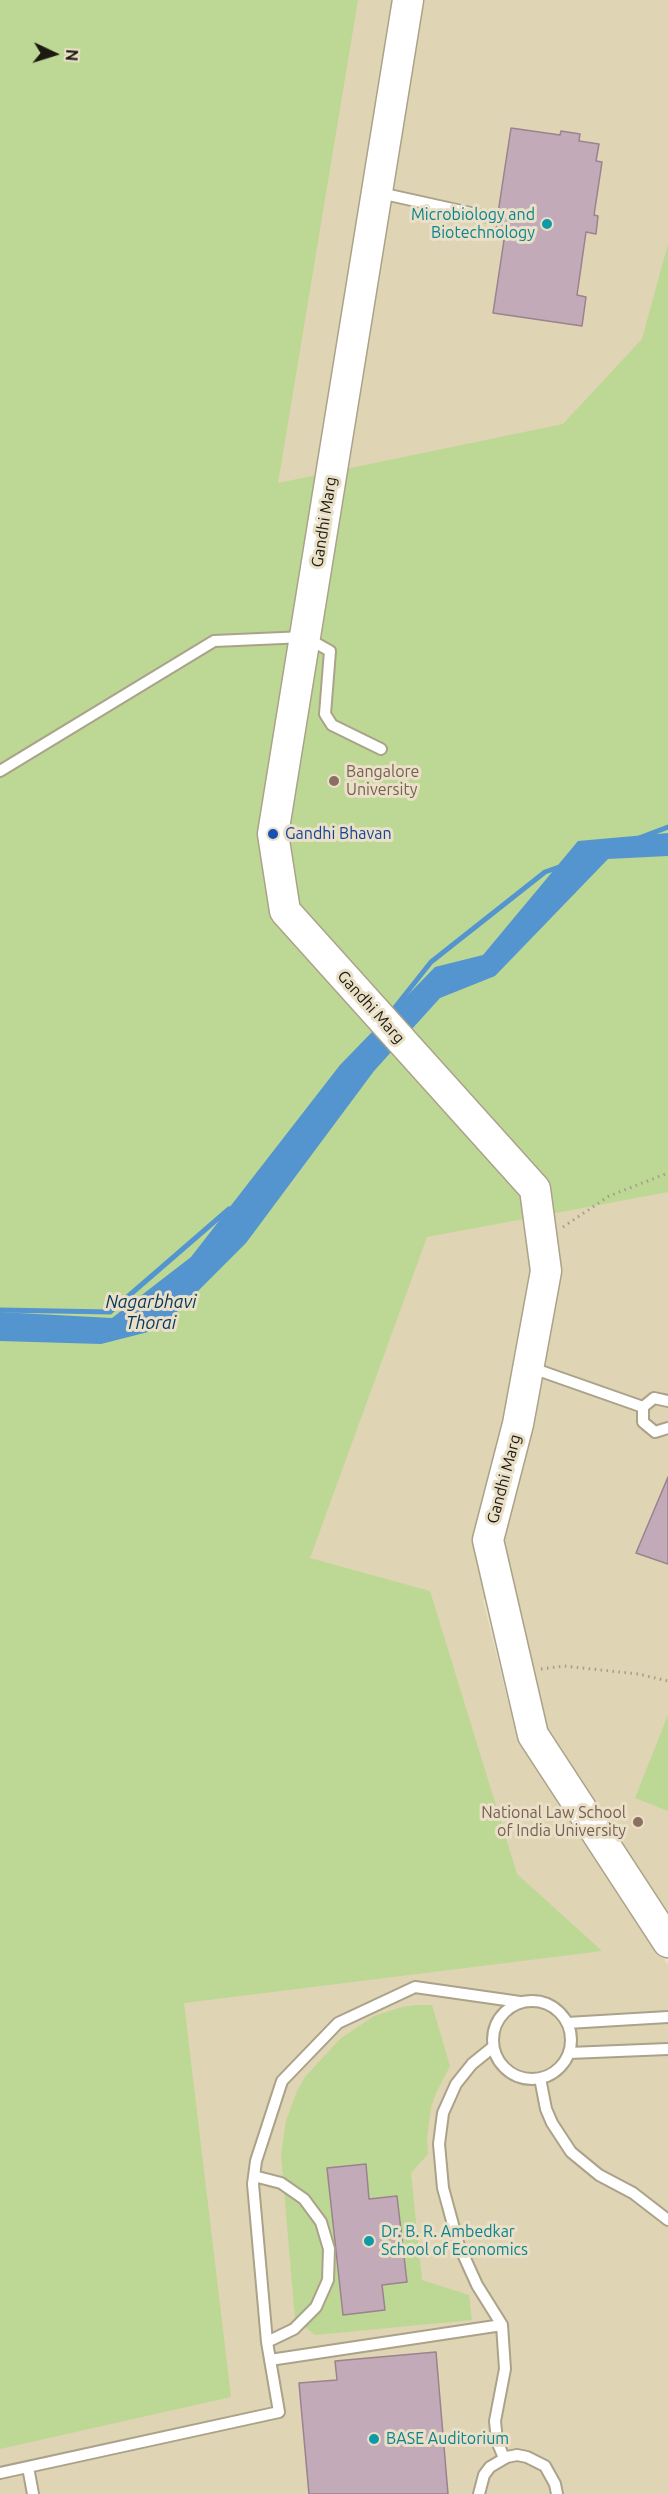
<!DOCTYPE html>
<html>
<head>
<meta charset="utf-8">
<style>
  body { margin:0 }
  #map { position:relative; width:668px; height:2494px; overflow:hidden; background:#e9e0c7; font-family:Ubuntu,sans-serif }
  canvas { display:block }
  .north { position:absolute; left:24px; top:24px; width:60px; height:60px; -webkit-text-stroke:4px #e9e0c7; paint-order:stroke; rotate:94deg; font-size:16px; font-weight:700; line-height:24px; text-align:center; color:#1c1910 }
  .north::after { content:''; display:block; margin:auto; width:21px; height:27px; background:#1c1910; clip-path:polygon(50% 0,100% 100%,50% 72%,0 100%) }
</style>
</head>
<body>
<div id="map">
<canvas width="668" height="2494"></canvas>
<div class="north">N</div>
</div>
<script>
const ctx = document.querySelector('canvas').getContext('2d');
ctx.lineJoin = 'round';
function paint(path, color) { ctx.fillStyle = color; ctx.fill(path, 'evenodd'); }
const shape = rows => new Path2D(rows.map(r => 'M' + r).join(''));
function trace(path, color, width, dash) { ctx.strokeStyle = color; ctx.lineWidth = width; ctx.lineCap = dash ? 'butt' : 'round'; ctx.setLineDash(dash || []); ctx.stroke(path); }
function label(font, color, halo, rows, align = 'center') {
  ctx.font = font + ' Ubuntu,sans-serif'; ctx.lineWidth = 6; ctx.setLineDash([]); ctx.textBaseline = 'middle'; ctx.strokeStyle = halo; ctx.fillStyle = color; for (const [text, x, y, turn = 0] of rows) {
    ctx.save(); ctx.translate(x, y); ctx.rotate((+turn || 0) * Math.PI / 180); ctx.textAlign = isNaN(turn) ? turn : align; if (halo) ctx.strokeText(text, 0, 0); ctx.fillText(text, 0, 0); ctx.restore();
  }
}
const built = shape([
  [0,0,668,0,668,1911,546,1733,513,1592,483,1600,518,1742,668,1965,668,2494,0,2494]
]);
const green = shape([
  [0,0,358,0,278,483,563,424,642,339,668,244,668,1192,427,1237,310,1558,430,1591,517,1874,602,1951,184,2003,231,2397,0,2449],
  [668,1715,668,1811,635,1798],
  [417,2005,432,2005,450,2066,436,2093,431,2107,427,2139,428,2154,411,2173,422,2280,469,2295,472,2320,315,2335,295,2319,281,2154,286,2121,297,2091,305,2077,340,2039,374,2016,402,2007]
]);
const water = shape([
  [668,833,668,856,608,859,495,976,440,998,374,1071,246,1243,160,1329,101,1344,0,1341,0,1312,112,1318,191,1257,340,1065,435,967,483,955,578,841]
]);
const stream = shape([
  [639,838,668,827],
  [389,1015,431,962,545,872,562,866],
  [0,1310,110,1312,229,1209]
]);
const building = shape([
  [511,128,560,135,561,131,580,134,579,141,599,144,596,161,602,162,594,215,598,216,596,234,586,232,577,295,586,297,582,326,493,313,504,240,495,238,497,224,500,219,498,213,511,128],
  [668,1477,668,1564,636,1553,668,1477],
  [366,2164,369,2199,397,2196,407,2282,382,2285,385,2310,343,2315,327,2168,366,2164],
  [436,2352,448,2494,309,2494,299,2383,337,2380,335,2361,436,2352]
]);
const path = shape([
  [563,1227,609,1196,668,1173],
  [541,1669,564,1666,638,1674,668,1681]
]);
const service = shape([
  [380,193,493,218],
  [0,771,214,641,305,637,330,651,325,714,332,725,381,749],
  [532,1368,643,1407],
  [643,1407,643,1422,655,1432,668,1428],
  [643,1407,654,1398,668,1401],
  '493 2040a39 39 0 1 1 78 0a39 39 0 1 1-78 0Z',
  [567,2023,668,2017],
  [493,2047,472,2064,456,2084,443,2113,439,2144,443,2188,458,2243,477,2285,502,2325,505,2369,495,2421,497,2441,504,2458],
  [569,2053,668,2049],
  [540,2078,546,2109,552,2123,571,2152,599,2175,633,2193,668,2220],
  [254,2176,281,2183,304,2199,321,2222,329,2249,328,2280,316,2307,294,2329,267,2342],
  [270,2360,502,2325],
  [28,2467,33,2494],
  [0,2473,279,2412,267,2342,253,2184,256,2161,282,2081,338,2023,415,1987,520,2002],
  [479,2494,484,2475,490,2467,507,2457,517,2455,527,2457,545,2466,555,2484,557,2494]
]);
const secondary = shape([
  [408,0,273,834,285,911,535,1189,546,1271,518,1424,488,1540,533,1735,668,1942]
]);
const markers = [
  [547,224,6,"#0f9aa8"],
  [334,781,6,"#8d6e63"],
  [273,834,6,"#1a4fb4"],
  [638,1822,6,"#8d6e63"],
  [369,2241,6,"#0f9aa8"],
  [374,2439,6,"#0f9aa8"]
];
const cultureNames = [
  ["Microbiology and",535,215,"right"],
  ["Biotechnology",535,233,"right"],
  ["Dr. B. R. Ambedkar",381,2232],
  ["School of Economics",381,2250],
  ["BASE Auditorium",386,2439]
];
const streetNames = [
  ["Gandhi Marg",324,522,-81],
  ["Gandhi Marg",371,1007,48],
  ["Gandhi Marg",504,1479,-75]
];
const educationNames = [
  ["Bangalore",346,772],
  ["University",346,790],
  ["National Law School",626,1813,"right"],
  ["of India University",626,1831,"right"]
];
const transitNames = [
  ["Gandhi Bhavan",285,834]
];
const waterNames = [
  ["Nagarbhavi",151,1302],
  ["Thorai",151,1323]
];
paint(built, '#dfd4b3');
paint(green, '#bdd894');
paint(water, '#5595cf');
trace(stream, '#5595cf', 5);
paint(building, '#c3aab8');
trace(building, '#9a828f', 1.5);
trace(service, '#aba28a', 14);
trace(secondary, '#aba28a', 33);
trace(path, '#a49d89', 3, [1.5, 4.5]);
trace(service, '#fff', 10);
trace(secondary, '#fff', 30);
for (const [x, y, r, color] of markers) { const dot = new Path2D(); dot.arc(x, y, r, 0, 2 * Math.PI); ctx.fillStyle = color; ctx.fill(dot); trace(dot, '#e9e0c7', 2); }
label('16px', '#0d838f', '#e9e0c7', cultureNames, 'left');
label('16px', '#1c1910', '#e9e0c7', streetNames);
label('16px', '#785e54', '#e9e0c7', educationNames, 'left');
label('16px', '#164399', '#e9e0c7', transitNames, 'left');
label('italic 18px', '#04365d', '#e9e0c7', waterNames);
</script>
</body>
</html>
